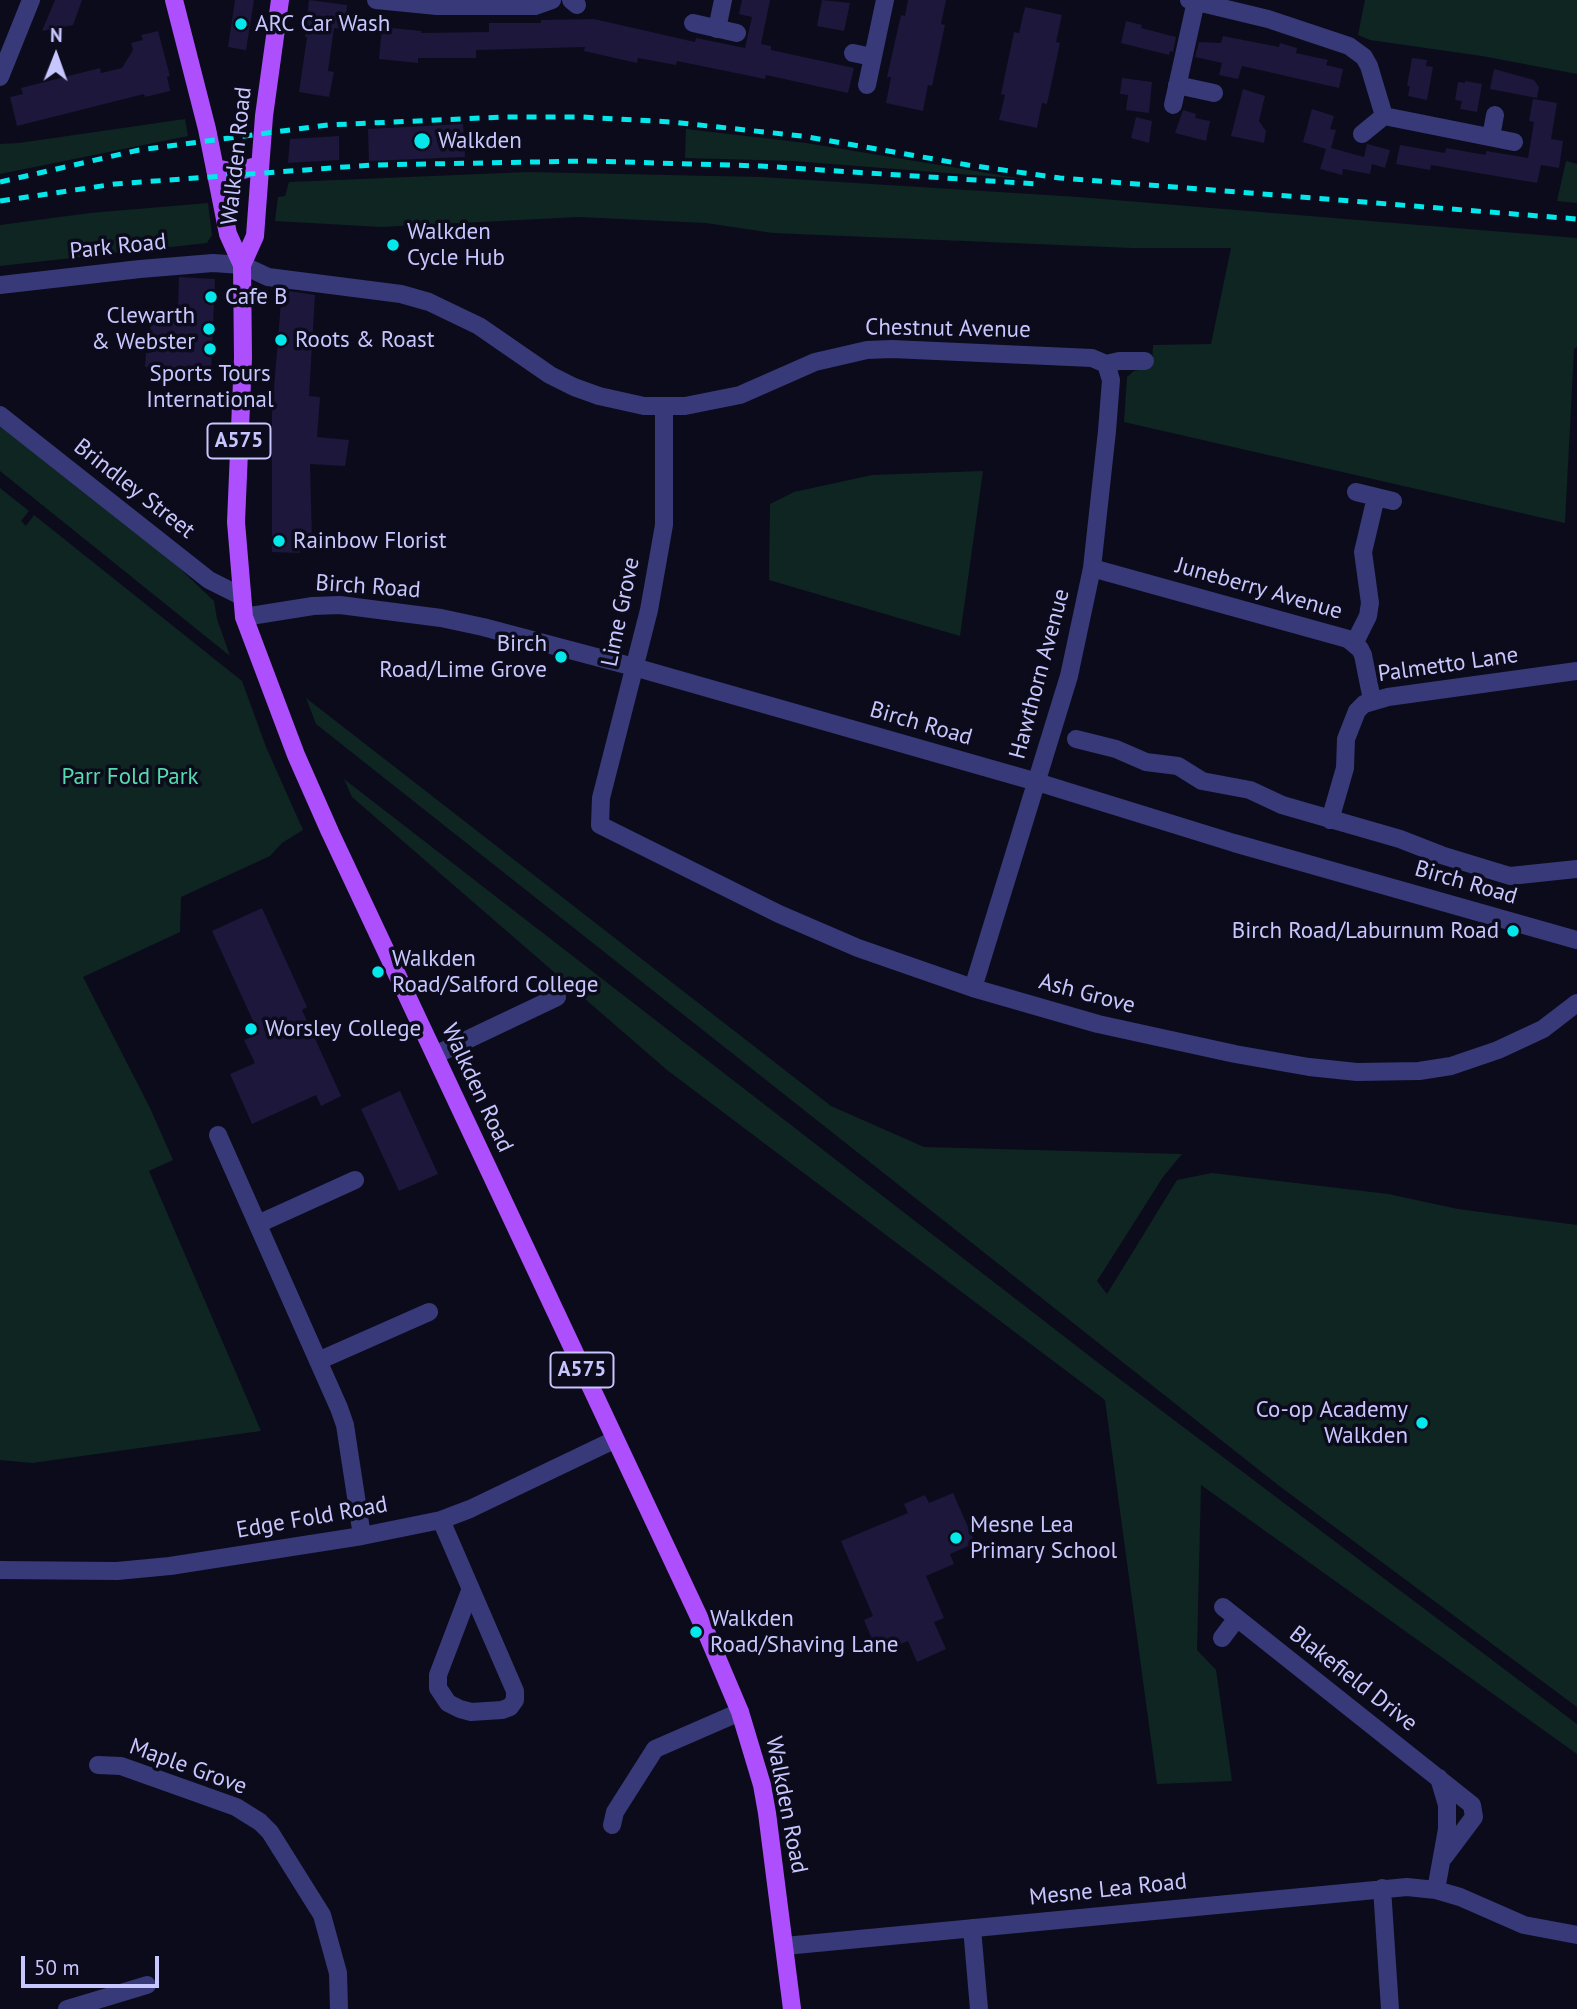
<!DOCTYPE html>
<html>
<head>
<meta charset="utf-8">
<style>
  body { margin:0 }
  #map { position:relative; width:1577px; height:2009px; overflow:hidden; background:#0c0b1b; font-family:"PT Sans",sans-serif }
  canvas { display:block }
  .north { position:absolute; left:21px; top:21px; width:70px; height:70px; -webkit-text-stroke:5px #0c0b1b; paint-order:stroke; rotate:1deg; font-size:19px; font-weight:700; line-height:28px; text-align:center; color:#c8c6fe }
  .north::after { content:''; display:block; margin:auto; width:24px; height:32px; background:#c8c6fe; clip-path:polygon(50% 0,100% 100%,50% 72%,0 100%) }
  .scale { position:absolute; left:21px; top:1956px; width:138px; height:32px; box-sizing:border-box; border:4px solid #c8c6fe; border-top:0; padding-left:9px; font-size:21px; line-height:24px; white-space:nowrap; color:#c8c6fe; -webkit-text-stroke:5px #0c0b1b; paint-order:stroke }
</style>
</head>
<body>
<div id="map">
<canvas width="1577" height="2009"></canvas>
<div class="north">N</div>
<div class="scale">50 m</div>
</div>
<script>
const ctx = document.querySelector('canvas').getContext('2d');
ctx.lineJoin = 'round';
function paint(path, color) { ctx.fillStyle = color; ctx.fill(path, 'evenodd'); }
const shape = rows => new Path2D(rows.map(r => 'M' + r).join(''));
function trace(path, color, width, dash) { ctx.strokeStyle = color; ctx.lineWidth = width; ctx.lineCap = dash ? 'butt' : 'round'; ctx.setLineDash(dash || []); ctx.stroke(path); }
function label(font, color, halo, rows, align = 'center') {
  ctx.font = font + ' "PT Sans",sans-serif'; ctx.lineWidth = 7; ctx.setLineDash([]); ctx.textBaseline = 'middle'; ctx.strokeStyle = halo; ctx.fillStyle = color; for (const [text, x, y, turn = 0] of rows) {
    ctx.save(); ctx.translate(x, y); ctx.rotate((+turn || 0) * Math.PI / 180); ctx.textAlign = isNaN(turn) ? turn : align; if (halo) ctx.strokeText(text, 0, 0); ctx.fillText(text, 0, 0); ctx.restore();
  }
}
const green = shape([
  [1365,0,1577,0,1577,74,1482,56,1370,40,1358,35],
  [185,119,188,136,0,174,0,144,19,143],
  [686,129,806,143,1024,179,793,161,685,158],
  [1566,161,1577,164,1577,203,1557,201],
  [528,172,761,177,1078,197,1577,238,1577,347,1574,349,1565,523,1124,422,1127,377,1134,371,1152,367,1153,345,1211,344,1231,248,1132,248,773,233,706,223,579,217,381,227,275,221,278,197,285,196,289,182],
  [208,203,212,235,207,243,0,266,0,225,90,213],
  [0,423,173,562,214,601,217,619,230,656,0,471],
  [983,471,960,636,769,580,770,504,794,492,872,475],
  [0,488,29,511,21,521,26,526,34,515,242,681,266,747,303,830,282,843,270,856,181,897,180,932,83,977,150,1108,173,1160,149,1171,261,1431,32,1463,0,1460],
  [306,698,831,1106,924,1147,1182,1154,1163,1177,1097,1281,1107,1294,1177,1180,1212,1173,1388,1194,1458,1209,1577,1225,1577,1707,1278,1485,316,724],
  [344,779,1101,1365,1577,1724,1577,1754,1201,1485,1197,1650,1216,1670,1232,1781,1157,1784,1105,1400,667,1070,352,797]
]);
const building = shape([
  [55,0,82,0,73,25,42,31],
  [235,0,254,0,246,50,228,47],
  [309,0,347,5,345,29,334,28,328,71,334,72,329,97,299,92,307,37,305,37],
  [742,0,770,0,761,44,771,46,771,50,854,68,848,93,766,75,765,79,677,61,676,65,638,58,637,63,584,51,585,47,476,50,476,58,418,58,418,63,379,59,382,27,421,31,421,33,489,32,489,23,541,23,541,20,594,19,695,42,696,38,745,48,752,17,739,14],
  [822,0,850,3,844,31,817,26],
  [908,0,946,0,941,24,945,25,932,86,928,85,923,111,886,103,891,77,887,77,901,15,905,16],
  [1025,7,1062,15,1056,42,1060,43,1047,104,1042,103,1037,128,999,120,1005,95,1001,94,1014,32,1019,33],
  [1126,21,1142,25,1141,28,1176,37,1173,52,1170,51,1169,55,1121,43],
  [158,31,170,76,167,77,170,91,145,97,144,94,17,126,10,97,23,94,21,88,100,68,101,73,122,68,133,50,131,43,143,40,141,35],
  [1223,36,1279,47,1280,43,1297,48,1296,53,1328,60,1326,65,1343,69,1339,88,1242,66,1238,79,1219,75,1222,63,1195,57,1199,42,1221,43],
  [1412,58,1427,60,1426,66,1433,67,1427,100,1408,96,1410,86,1407,86],
  [1494,69,1534,80,1539,87,1537,98,1490,89],
  [1122,78,1152,82,1149,113,1126,110,1128,95,1120,94],
  [1465,81,1482,84,1477,112,1460,109,1462,101,1455,100,1458,82,1465,83],
  [1243,89,1265,96,1259,121,1266,131,1264,143,1231,136],
  [1533,99,1557,103,1551,139,1563,141,1559,168,1541,165,1537,183,1431,165,1430,170,1396,164,1400,145,1445,153,1446,148,1486,155,1486,151,1528,158,1534,122,1529,121],
  [1312,109,1334,116,1330,129,1336,130,1331,148,1364,157,1367,144,1390,150,1385,168,1372,164,1370,174,1343,169,1342,175,1320,169,1326,149,1303,142],
  [1183,110,1196,114,1195,118,1210,121,1206,141,1175,133],
  [1136,117,1152,121,1149,143,1131,138],
  [463,124,465,157,369,161,368,129],
  [339,136,339,160,288,163,290,139],
  [179,277,215,279,211,370,145,367,146,353,149,353,151,321,171,322,172,307,178,307],
  [282,290,315,295,309,396,320,397,317,437,349,440,345,466,310,464,312,538,300,538,300,553,272,552,272,413],
  [262,908,307,1007,302,1010,341,1096,321,1106,316,1095,252,1124,230,1074,255,1063,244,1040,259,1034,212,931],
  [400,1091,438,1174,399,1191,361,1109],
  [953,1493,975,1543,950,1554,954,1564,926,1576,944,1618,934,1622,946,1649,917,1662,908,1641,889,1649,884,1640,874,1644,864,1620,873,1616,841,1541,908,1513,904,1504,925,1495,929,1503]
]);
const minor = shape([
  [376,0,437,6,535,6,552,0],
  [571,0,577,5],
  [1189,0,1268,19,1349,46,1364,57,1369,66,1384,116],
  [693,23,737,33],
  [717,29,723,0],
  [853,53,872,57],
  [0,77,31,0],
  [867,85,885,0],
  [1177,85,1214,93],
  [1173,105,1196,1],
  [1362,134,1384,116,1514,142],
  [1491,137,1495,115],
  [0,285,140,269,213,263,242,265,268,277,401,294,429,302,479,326,550,375,574,387,599,396,644,406,685,406,740,395,815,362,867,350,892,349,1092,358,1106,364,1119,361,1145,361],
  [664,407,664,525,649,610,601,798,600,825,779,914,858,948,973,988,1098,1024,1235,1054,1309,1067,1357,1072,1419,1071,1451,1066,1498,1050,1543,1029,1577,1003],
  [0,415,209,580,241,596],
  [1356,492,1393,501],
  [1092,568,1348,639,1360,649,1363,655,1372,700],
  [244,617,313,606,340,605,441,618,483,627,634,667,1037,782,1234,843,1577,940],
  [1354,644,1368,616,1370,603,1363,552,1376,497],
  [1076,739,1116,749,1146,762,1178,766,1202,781,1250,790,1282,805,1400,839,1441,855,1510,876,1577,869],
  [1330,820,1345,768,1346,739,1357,711,1364,704,1388,697,1577,671],
  [973,988,1069,676,1092,568,1107,431,1111,380,1106,364],
  [435,1055,557,997],
  [218,1135,339,1408,345,1425,362,1536],
  [258,1224,355,1180],
  [318,1361,429,1312],
  [441,1520,515,1691,515,1700,510,1707,502,1710,471,1712,460,1709,448,1703,438,1688,438,1675,470,1591],
  [0,1570,117,1571,170,1566,362,1536,441,1520,470,1509,614,1440],
  [1223,1607,1472,1805,1474,1817,1444,1857],
  [1222,1638,1237,1618],
  [98,1765,121,1766,236,1807,260,1822,270,1832,322,1915,338,1973,339,2009],
  [612,1825,615,1812,655,1749,740,1712],
  [1382,1888,1390,2009],
  [1436,1890,1447,1829,1447,1805,1439,1778],
  [972,1928,979,2009],
  [785,1946,1407,1887,1436,1890,1460,1897,1524,1925,1577,1935],
  [67,2009,147,1985]
]);
const major = shape([
  [174,0,207,129,228,234,242,265],
  [280,0,264,116,255,236,242,265,243,358,236,522,244,617,296,755,330,832,707,1634,740,1712,762,1785,767,1813,792,2009],
  [215,168,236,172,260,165]
]);
const rail = shape([
  [0,182,139,150,328,125,503,117,582,117,671,122,802,136,968,165,1060,178,1577,219],
  [0,201,115,184,372,165,588,161,761,166,1037,184]
]);
const markers = [
  [241,24,7,"#04e8ec"],
  [422,141,9,"#04e8ec"],
  [393,245,7,"#04e8ec"],
  [211,297,7,"#04e8ec"],
  [209,329,7,"#04e8ec"],
  [281,340,7,"#04e8ec"],
  [210,349,7,"#04e8ec"],
  [279,541,7,"#04e8ec"],
  [561,657,7,"#04e8ec"],
  [1513,931,7,"#04e8ec"],
  [378,972,7,"#04e8ec"],
  [251,1029,7,"#04e8ec"],
  [1422,1423,7,"#04e8ec"],
  [956,1538,7,"#04e8ec"],
  [696,1632,7,"#04e8ec"]
];
const shields = [
  [239,441,63],
  [582,1370,63]
];
const shieldNames = [
  ["A575",239,441],
  ["A575",582,1370]
];
const poiNames = [
  ["ARC Car Wash",255,24],
  ["Walkden",438,141],
  ["Walkden",407,232],
  ["Cycle Hub",407,258],
  ["Cafe B",225,297],
  ["Clewarth",195,316,"right"],
  ["& Webster",195,342,"right"],
  ["Roots & Roast",295,340],
  ["Sports Tours",210,374,"center"],
  ["International",210,400,"center"],
  ["Rainbow Florist",293,541],
  ["Birch",547,644,"right"],
  ["Road/Lime Grove",547,670,"right"],
  ["Birch Road/Laburnum Road",1499,931,"right"],
  ["Walkden",392,959],
  ["Road/Salford College",392,985],
  ["Worsley College",265,1029],
  ["Co-op Academy",1408,1410,"right"],
  ["Walkden",1408,1436,"right"],
  ["Mesne Lea",970,1525],
  ["Primary School",970,1551],
  ["Walkden",710,1619],
  ["Road/Shaving Lane",710,1645]
];
const streetNames = [
  ["Walkden Road",237,156,-84],
  ["Park Road",118,247,-6],
  ["Chestnut Avenue",948,329,1],
  ["Brindley Street",134,489,38],
  ["Birch Road",368,587,4],
  ["Juneberry Avenue",1259,589,16],
  ["Lime Grove",621,612,-78],
  ["Palmetto Lane",1448,665,-8],
  ["Hawthorn Avenue",1040,674,-75],
  ["Birch Road",921,724,16],
  ["Birch Road",1466,883,16],
  ["Ash Grove",1087,994,15],
  ["Walkden Road",477,1088,65],
  ["Edge Fold Road",312,1518,-10],
  ["Blakefield Drive",1353,1679,38],
  ["Maple Grove",188,1767,20],
  ["Walkden Road",786,1805,79],
  ["Mesne Lea Road",1108,1890,-6]
];
const parkNames = [
  ["Parr Fold Park",130,777]
];
paint(green, '#0e2522');
paint(building, '#1c173b');
trace(minor, '#373979', 18);
trace(major, '#ad4ffc', 18);
trace(rail, '#04e8ec', 5, [10, 9]);
for (const [x, y, r, color] of markers) { const dot = new Path2D(); dot.arc(x, y, r, 0, 2 * Math.PI); ctx.fillStyle = color; ctx.fill(dot); trace(dot, '#0c0b1b', 2.5); }
for (const [x, y, w] of shields) { const box = new Path2D(); box.roundRect(x - w / 2, y - 17.5, w, 35, 5); ctx.fillStyle = '#0c0b1b'; ctx.fill(box); trace(box, '#c8c6fe', 2); }
label('bold 21px', '#c8c6fe', null, shieldNames);
label('23px', '#c8c6fe', '#0c0b1b', poiNames, 'left');
label('23px', '#c8c6fe', '#0c0b1b', streetNames);
label('23px', '#55dbaf', '#0c0b1b', parkNames);
</script>
</body>
</html>
